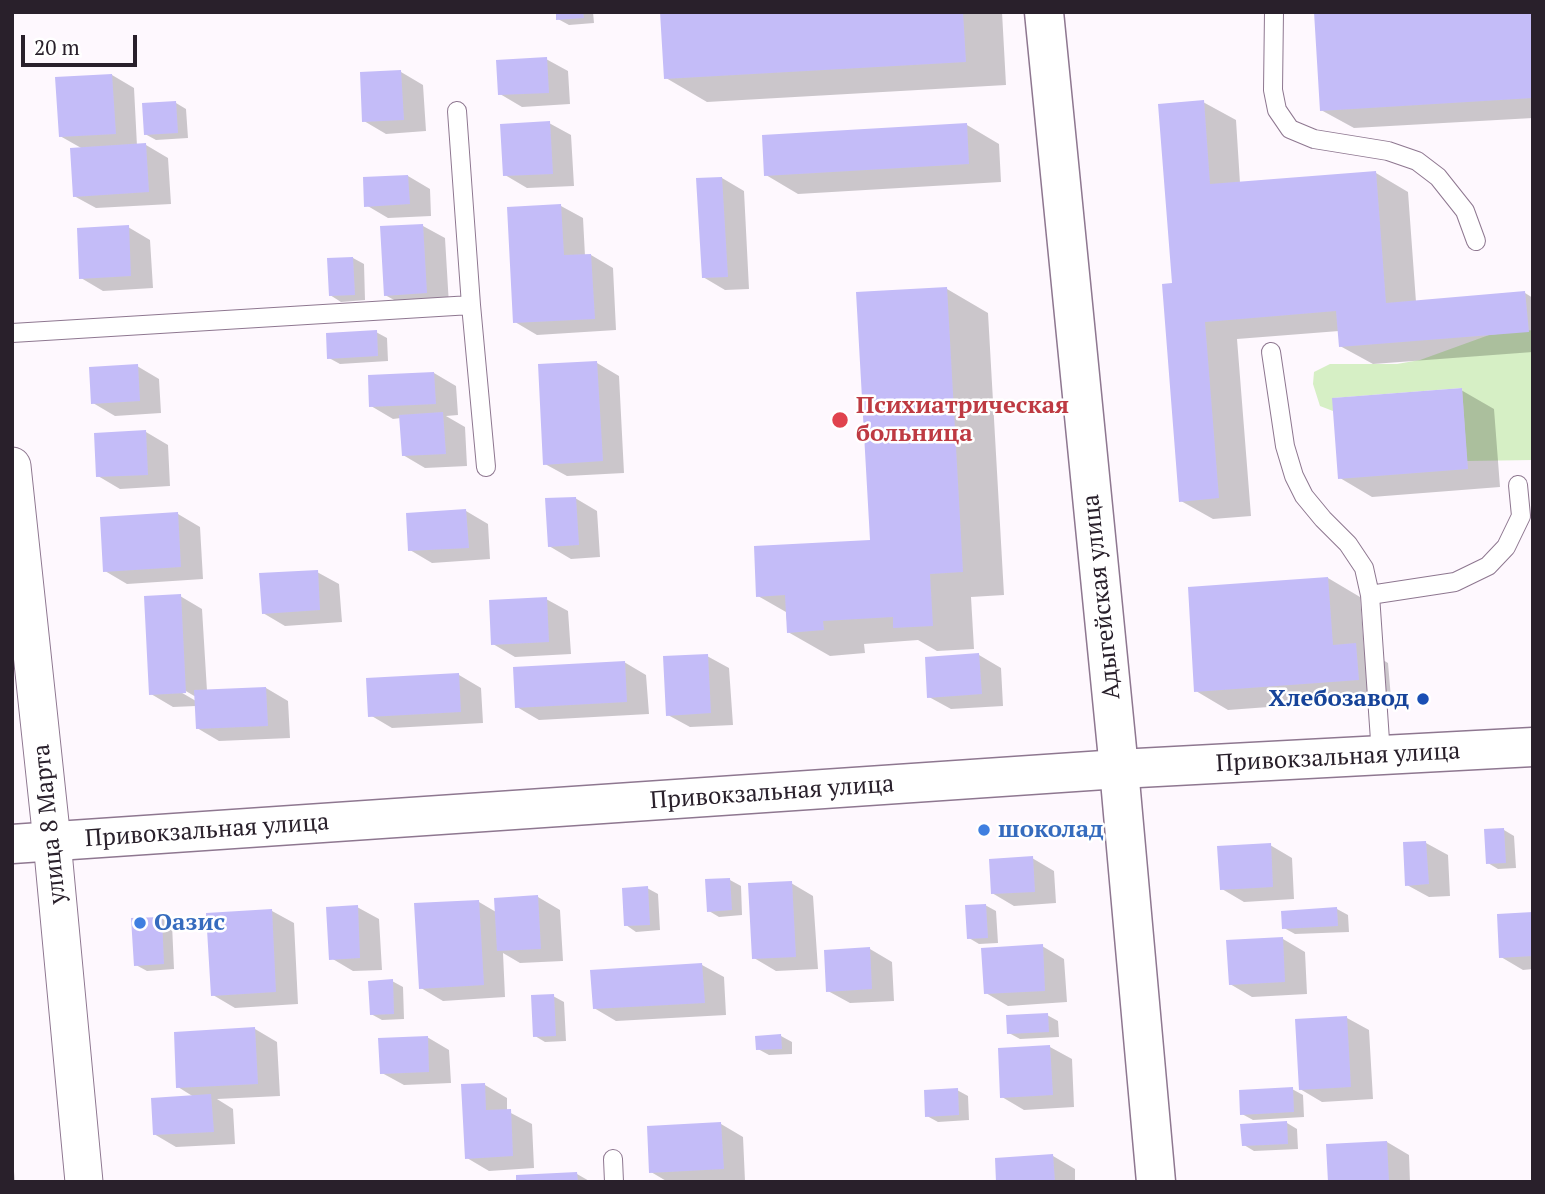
<!DOCTYPE html>
<html>
<head>
<meta charset="utf-8">
<style>
  body { margin:0 }
  #map { position:relative; width:1545px; height:1194px; overflow:hidden; background:#fef8fe; font-family:"PT Serif",serif }
  canvas { display:block }
  .frame { position:absolute; inset:0; border:14px solid #29202b; pointer-events:none }
  .scale { position:absolute; left:21px; top:35px; width:116px; height:32px; box-sizing:border-box; border:4px solid #29202b; border-top:0; padding-left:9px; font-size:21px; line-height:24px; white-space:nowrap; color:#29202b; -webkit-text-stroke:5px #fff; paint-order:stroke }
</style>
</head>
<body>
<div id="map">
<canvas width="1545" height="1194"></canvas>
<div class="frame"></div>
<div class="scale">20 m</div>
</div>
<script>
const ctx = document.querySelector('canvas').getContext('2d');
ctx.lineJoin = 'round';
function paint(path, color) { ctx.fillStyle = color; ctx.fill(path, 'evenodd'); }
const shape = rows => new Path2D(rows.map(r => 'M' + r).join(''));
function trace(path, color, width, dash) { ctx.strokeStyle = color; ctx.lineWidth = width; ctx.lineCap = dash ? 'butt' : 'round'; ctx.setLineDash(dash || []); ctx.stroke(path); }
function label(font, color, halo, rows, align = 'center') {
  ctx.font = font + ' "PT Serif",serif'; ctx.lineWidth = 5; ctx.setLineDash([]); ctx.textBaseline = 'middle'; ctx.strokeStyle = halo; ctx.fillStyle = color; for (const [text, x, y, turn = 0] of rows) {
    ctx.save(); ctx.translate(x, y); ctx.rotate((+turn || 0) * Math.PI / 180); ctx.textAlign = isNaN(turn) ? turn : align; if (halo) ctx.strokeText(text, 0, 0); ctx.fillText(text, 0, 0); ctx.restore();
  }
}
const green = shape([
  [1533,330,1533,460,1467,461,1462,388,1333,398,1333,411,1320,406,1313,384,1314,372,1330,364,1397,364,1420,360,1489,335]
]);
const shadow = shape([
  [558,12,593,12,594,23,569,25,558,19],
  [662,12,1002,12,1006,85,707,102,666,78],
  [1533,12,1533,118,1354,128,1321,110],
  [546,59,568,71,570,104,522,107,500,94],
  [401,72,423,85,426,131,386,134,364,121],
  [112,75,134,88,137,146,146,145,168,158,171,204,96,208,74,196,83,149,60,136],
  [1203,102,1236,120,1240,183,1376,173,1408,192,1416,302,1525,293,1533,298,1533,352,1373,364,1340,346,1339,331,1237,339,1251,516,1213,519,1181,501,1174,285],
  [176,103,186,109,188,138,156,140,145,134],
  [549,123,571,135,574,186,527,188,505,175],
  [967,125,999,144,1001,182,798,194,766,175],
  [408,176,430,189,431,216,388,218,366,205],
  [722,178,744,191,749,289,725,290,703,277],
  [561,206,583,218,585,256,591,255,613,268,616,330,537,335,515,322],
  [423,226,445,238,449,305,407,307,385,295],
  [128,227,150,240,153,288,103,291,81,278],
  [353,258,364,264,365,300,341,302,330,295],
  [947,289,988,313,1004,595,971,597,974,649,937,651,918,640,864,644,865,653,830,656,788,632,786,612,758,596,872,542],
  [376,332,387,338,388,361,340,364,329,358],
  [597,363,619,376,624,473,567,476,545,464],
  [137,366,159,379,161,413,115,416,93,403],
  [434,373,456,386,458,415,446,416,465,427,467,466,425,468,403,455,401,418,393,419,371,406],
  [1461,390,1494,409,1500,487,1372,497,1340,478],
  [146,432,168,445,170,486,120,489,98,476],
  [575,498,597,511,600,557,571,559,549,546],
  [466,511,488,524,490,559,432,563,410,550],
  [178,514,200,527,203,579,127,584,105,571],
  [317,572,339,584,342,622,285,626,263,613],
  [1328,578,1360,597,1364,649,1388,663,1391,698,1228,710,1196,691],
  [180,596,202,609,207,691,266,688,288,701,290,738,219,741,197,728,196,706,173,707,151,694],
  [179,687,196,697,196,701,177,690],
  [546,599,568,611,571,654,515,657,493,644],
  [979,655,1001,668,1003,706,951,709,929,697],
  [707,656,729,668,733,725,690,727,668,715],
  [624,662,646,675,649,714,539,720,517,707],
  [459,675,481,688,483,723,392,728,370,715],
  [1504,830,1514,836,1516,868,1498,869,1488,863],
  [1426,843,1448,855,1450,896,1429,897,1407,885],
  [1270,845,1292,858,1294,899,1244,902,1222,889],
  [1032,858,1054,871,1056,903,1014,906,992,893],
  [730,880,741,886,742,915,719,917,709,911],
  [791,883,813,896,818,969,776,971,754,958],
  [647,888,658,894,660,930,636,932,626,925],
  [538,897,560,910,563,961,520,963,503,953,505,997,443,1001,421,988,479,902,496,912],
  [985,905,996,911,998,943,979,944,969,938],
  [357,907,379,919,382,970,353,971,331,958],
  [1337,909,1348,915,1349,932,1295,934,1284,928],
  [272,911,294,923,298,1004,235,1008,213,995],
  [1533,914,1533,969,1523,970,1501,957],
  [161,918,172,924,174,969,147,971,136,965],
  [1283,939,1305,952,1307,994,1252,997,1230,984],
  [1042,946,1064,959,1067,1002,1008,1006,986,993],
  [870,949,892,962,894,1001,850,1003,828,991],
  [702,965,724,977,726,1015,616,1021,594,1008],
  [392,981,403,987,404,1019,382,1020,371,1014],
  [553,996,564,1002,566,1041,545,1042,535,1036],
  [1047,1015,1058,1021,1059,1037,1020,1039,1009,1033],
  [1347,1018,1369,1030,1373,1099,1322,1102,1300,1089],
  [255,1029,277,1042,280,1096,217,1099,233,1109,235,1144,176,1147,154,1134,194,1097,178,1087],
  [781,1036,792,1042,792,1054,769,1055,758,1049],
  [427,1037,449,1050,451,1083,404,1085,382,1073],
  [1050,1047,1072,1059,1074,1107,1024,1110,1002,1097],
  [485,1085,507,1098,507,1111,532,1124,534,1168,489,1171,467,1158],
  [1292,1089,1303,1095,1304,1117,1253,1120,1242,1114],
  [957,1090,968,1096,969,1120,938,1122,927,1116],
  [1287,1123,1297,1129,1298,1149,1254,1151,1244,1145],
  [721,1124,743,1137,745,1181,668,1182,651,1172],
  [1387,1142,1409,1155,1410,1182,1329,1182],
  [12,1150,15,1182,12,1182],
  [1053,1156,1075,1169,1075,1182,998,1182],
  [577,1174,591,1182,518,1182]
]);
const building = shape([
  [556,12,583,12,584,18,556,20],
  [660,12,963,12,966,62,664,79],
  [1314,12,1533,12,1533,98,1320,111],
  [547,57,549,93,498,95,496,60],
  [401,70,404,120,362,122,360,72],
  [112,74,116,134,59,137,55,77],
  [1204,100,1210,184,1376,171,1386,303,1525,291,1529,332,1339,347,1336,311,1205,322,1219,498,1179,502,1162,284,1172,283,1158,104],
  [176,101,178,133,144,135,142,103],
  [550,121,553,174,503,176,500,124],
  [967,123,969,164,764,176,762,135],
  [146,143,149,192,73,197,70,148],
  [408,175,410,204,364,207,363,177],
  [722,177,728,277,702,278,696,178],
  [561,204,564,255,591,254,595,319,513,323,507,207],
  [423,224,427,293,384,296,380,226],
  [129,225,131,276,79,279,77,228],
  [353,257,355,295,329,296,327,258],
  [947,287,963,572,930,574,933,626,893,628,893,617,823,621,824,630,787,633,785,595,756,597,754,546,870,540,856,292],
  [377,330,378,356,327,359,326,333],
  [597,361,603,461,543,465,538,364],
  [138,364,140,401,91,404,89,367],
  [434,372,436,404,369,407,368,375],
  [1462,388,1468,469,1338,479,1332,398],
  [443,412,446,454,402,456,399,415],
  [146,430,148,475,96,477,94,433],
  [576,497,579,545,548,547,545,498],
  [466,509,469,548,408,551,406,513],
  [178,512,181,567,103,572,100,517],
  [318,570,320,610,262,614,259,573],
  [1328,577,1333,645,1356,643,1359,680,1194,692,1188,587],
  [181,594,186,693,149,695,144,596],
  [547,597,549,642,491,645,489,600],
  [979,653,982,694,927,698,925,657],
  [708,654,711,713,666,716,663,656],
  [625,661,627,702,515,708,513,667],
  [459,673,461,712,368,717,366,678],
  [266,687,268,726,196,729,194,690],
  [1504,828,1506,863,1486,864,1484,829],
  [1426,841,1429,884,1405,886,1403,842],
  [1271,843,1273,887,1220,890,1217,846],
  [1033,856,1035,892,991,894,989,859],
  [730,878,732,910,707,912,705,879],
  [792,881,796,957,752,959,748,883],
  [648,886,650,925,624,926,622,888],
  [538,895,541,949,497,951,494,898],
  [479,900,484,985,419,989,414,903],
  [986,904,988,938,967,939,965,905],
  [358,905,360,958,329,960,326,907],
  [1337,907,1338,926,1282,929,1281,911],
  [272,909,276,992,211,996,206,913],
  [1533,912,1533,956,1499,958,1497,914],
  [162,917,164,964,134,966,131,918],
  [1283,937,1285,982,1229,985,1226,940],
  [1043,944,1045,991,984,994,981,948],
  [870,947,872,989,826,992,824,950],
  [702,963,705,1003,593,1009,590,970],
  [393,979,394,1014,370,1015,368,981],
  [554,994,556,1036,533,1037,531,995],
  [1048,1013,1049,1032,1007,1034,1006,1015],
  [1347,1016,1351,1087,1299,1090,1295,1019],
  [255,1027,258,1084,176,1088,174,1032],
  [781,1034,782,1049,756,1050,755,1036],
  [428,1036,429,1072,380,1074,378,1038],
  [1050,1045,1053,1095,1000,1098,998,1048],
  [485,1083,486,1110,511,1109,513,1156,465,1159,461,1084],
  [1293,1087,1294,1112,1240,1115,1239,1090],
  [958,1088,959,1115,925,1117,924,1090],
  [211,1094,214,1132,153,1135,151,1098],
  [1287,1121,1288,1144,1242,1146,1240,1124],
  [721,1122,724,1169,649,1173,647,1126],
  [1387,1141,1389,1182,1328,1182,1326,1144],
  [1053,1154,1055,1182,996,1182,995,1158],
  [577,1172,578,1182,516,1182,516,1175]
]);
const service = shape([
  [1274,12,1273,90,1277,110,1290,129,1314,139,1388,151,1417,161,1438,177,1465,211,1476,241],
  [457,111,471,305,486,467],
  [12,333,471,305],
  [1271,352,1285,446,1294,476,1304,496,1323,519,1348,544,1364,568,1370,595,1381,755],
  [1370,595,1455,582,1488,566,1506,547,1521,516,1518,485],
  [613,1159,614,1182]
]);
const minor = shape([
  [12,466,52,841,84,1182]
]);
const tertiary = shape([
  [12,844,1119,769,1533,747]
]);
const secondary = shape([
  [1044,12,1119,769,1156,1182]
]);
const markers = [
  [840,420,9,"#e0444e"],
  [1423,699,7,"#1a4fb4"],
  [984,830,7,"#3f7fe0"],
  [140,923,7,"#3f7fe0"]
];
const healthNames = [
  ["Психиатрическая",856,406],
  ["больница",856,434]
];
const streetNames = [
  ["Адыгейская улица",1102,597,-96],
  ["Привокзальная улица",1338,758,-3],
  ["Привокзальная улица",772,793,-4],
  ["улица 8 Марта",50,824,-96],
  ["Привокзальная улица",207,831,-4]
];
const transitNames = [
  ["Хлебозавод",1409,699]
];
const shopNames = [
  ["шоколад",998,830],
  ["Оазис",154,923]
];
paint(green, '#d6efc5');
paint(shadow, '#0003');
paint(building, '#c4bcf8');
trace(service, '#8e7790', 20);
trace(minor, '#8e7790', 39);
trace(tertiary, '#8e7790', 41);
trace(secondary, '#8e7790', 41);
trace(service, '#fff', 18);
trace(minor, '#fff', 37);
trace(tertiary, '#fff', 38);
trace(secondary, '#fff', 38);
for (const [x, y, r, color] of markers) { const dot = new Path2D(); dot.arc(x, y, r, 0, 2 * Math.PI); ctx.fillStyle = color; ctx.fill(dot); trace(dot, '#fff', 2.5); }
label('bold 24px', '#be3a42', '#fff', healthNames, 'left');
label('24px', '#29202b', '#fff', streetNames);
label('bold 24px', '#164399', '#fff', transitNames, 'right');
label('bold 24px', '#366cbe', '#fff', shopNames, 'left');
</script>
</body>
</html>
